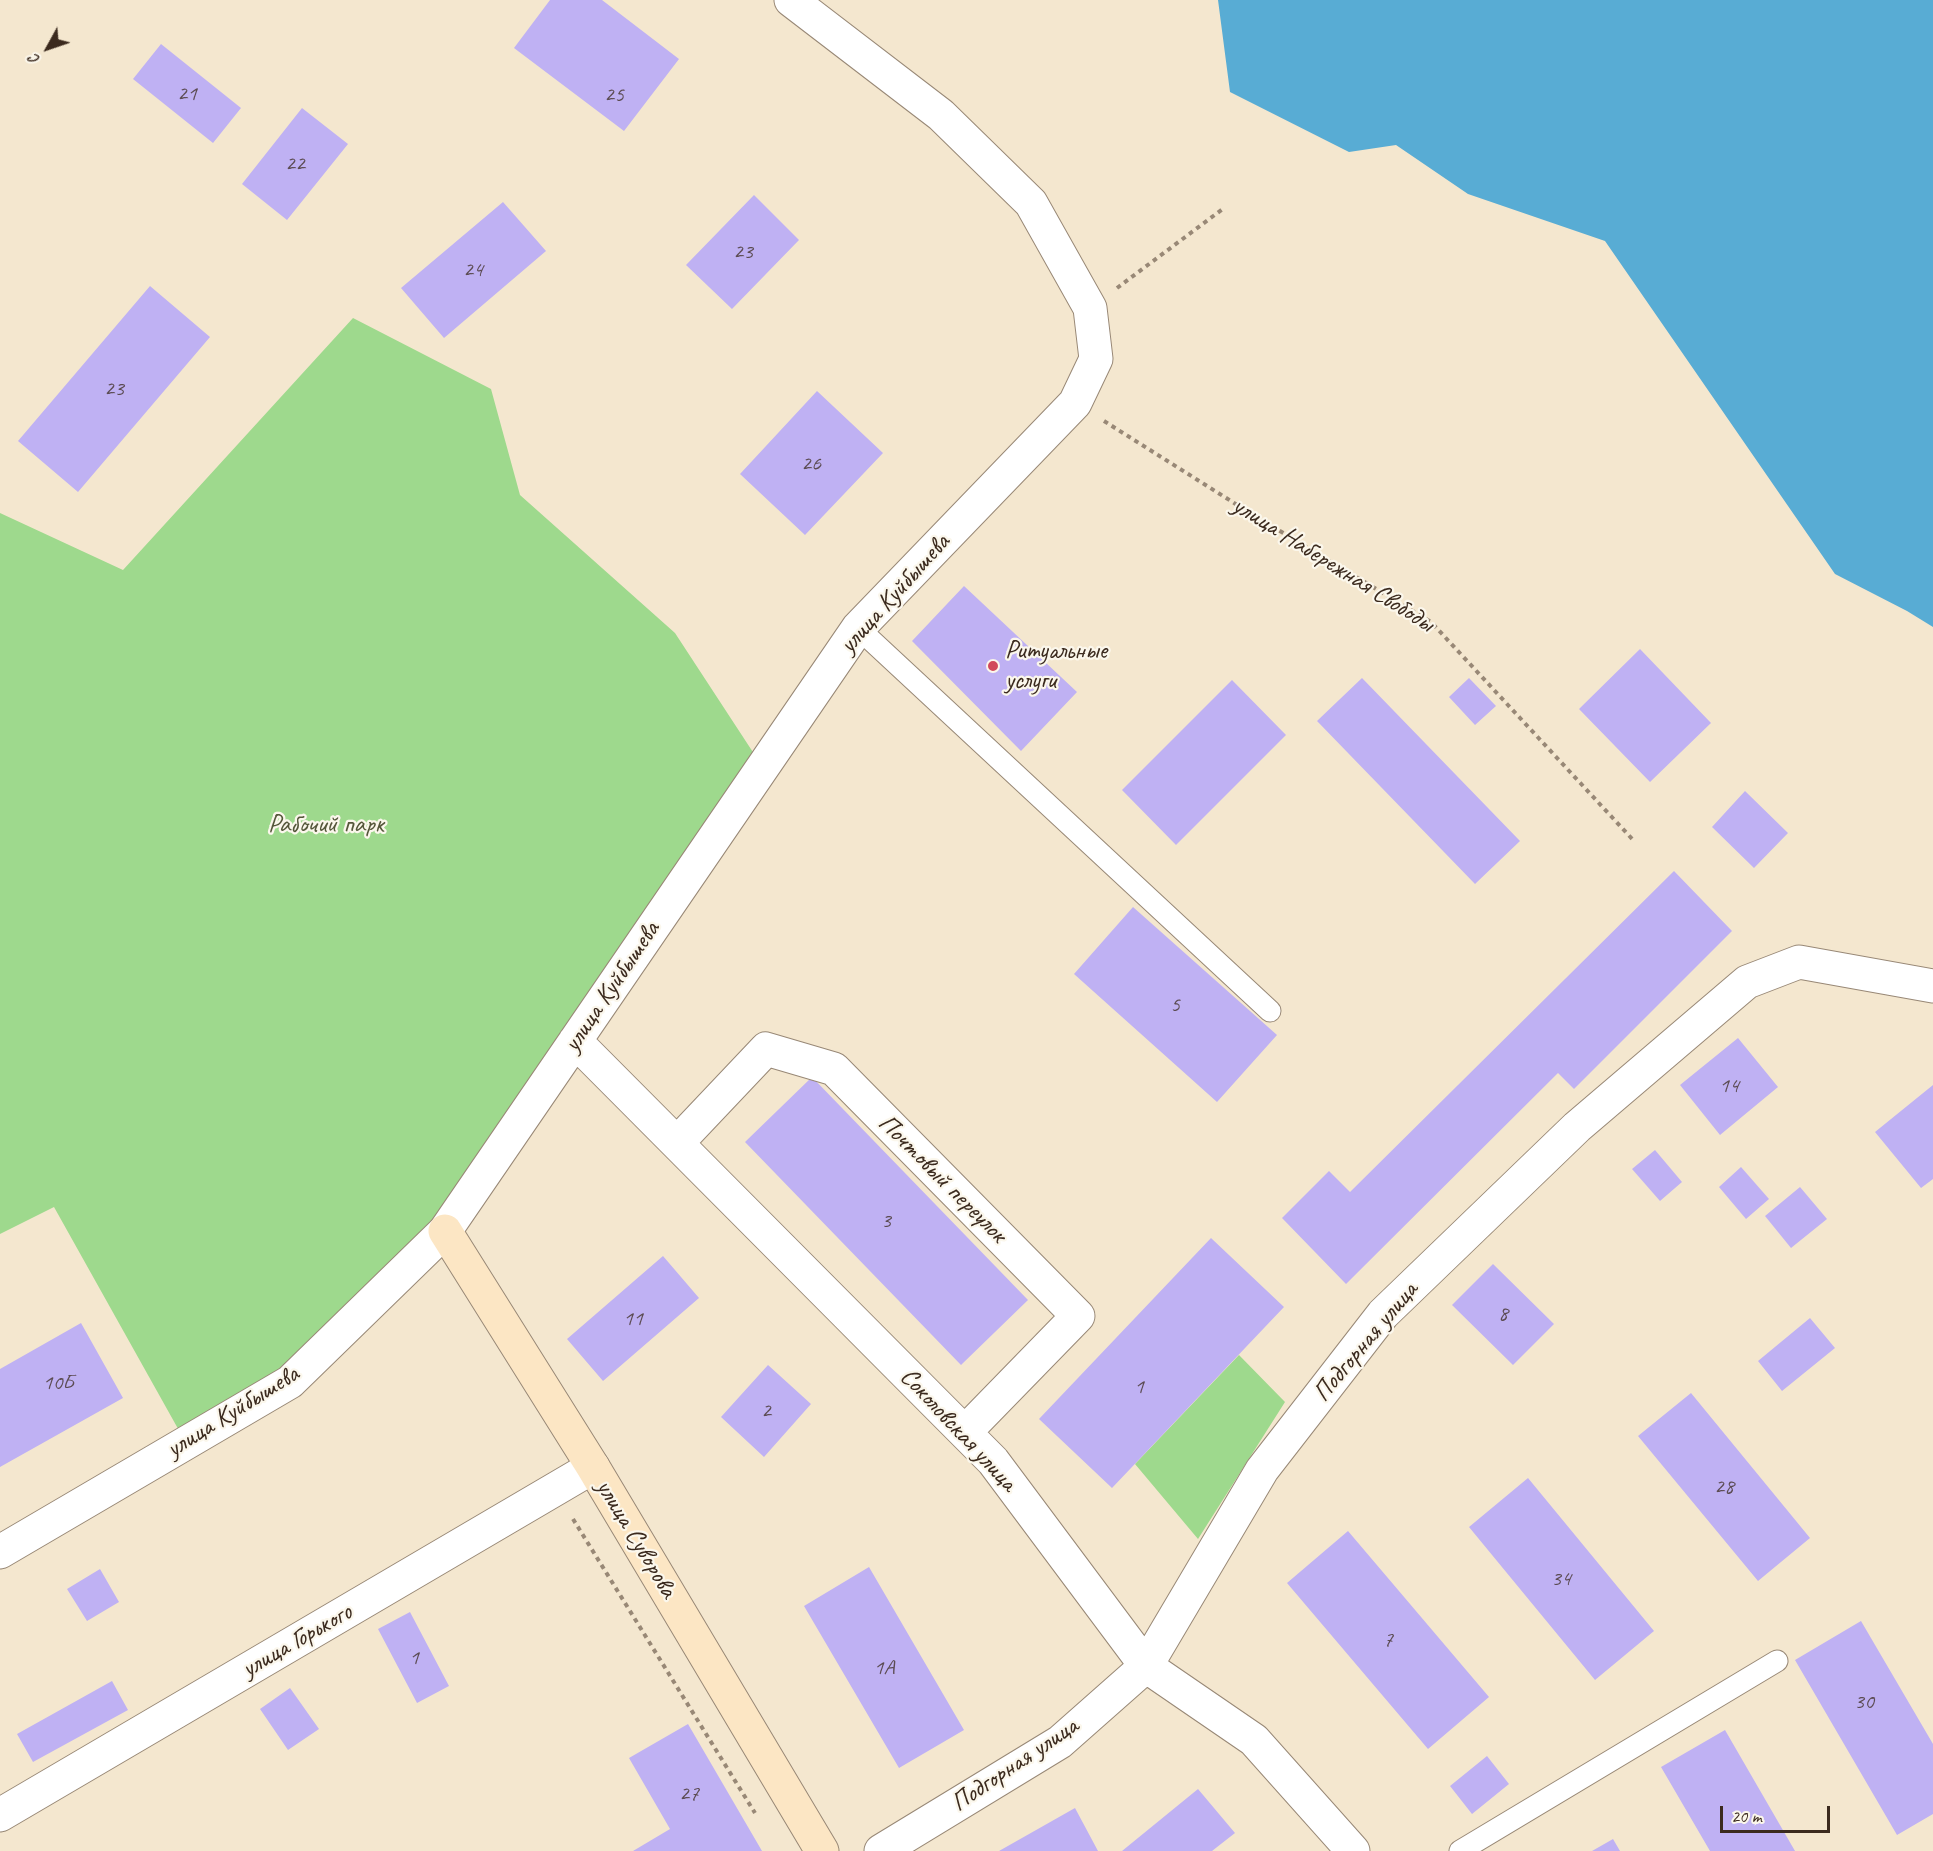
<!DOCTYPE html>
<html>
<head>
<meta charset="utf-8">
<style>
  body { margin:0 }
  #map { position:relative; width:1933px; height:1851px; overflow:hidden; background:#f4e7cf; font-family:Caveat,sans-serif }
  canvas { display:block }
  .north { position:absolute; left:18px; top:18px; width:60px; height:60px; -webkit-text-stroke:4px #fbf7ec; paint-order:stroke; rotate:230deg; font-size:16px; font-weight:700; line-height:24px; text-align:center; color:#3b2a1e }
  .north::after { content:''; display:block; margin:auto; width:21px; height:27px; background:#3b2a1e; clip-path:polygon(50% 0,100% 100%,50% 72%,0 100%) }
  .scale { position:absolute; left:1720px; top:1806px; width:110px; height:27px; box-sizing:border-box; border:3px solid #3b2a1e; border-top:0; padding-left:8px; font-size:18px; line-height:21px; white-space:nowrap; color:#3b2a1e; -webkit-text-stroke:4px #fbf7ec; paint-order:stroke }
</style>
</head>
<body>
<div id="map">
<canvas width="1933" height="1851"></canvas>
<div class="north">С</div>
<div class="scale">20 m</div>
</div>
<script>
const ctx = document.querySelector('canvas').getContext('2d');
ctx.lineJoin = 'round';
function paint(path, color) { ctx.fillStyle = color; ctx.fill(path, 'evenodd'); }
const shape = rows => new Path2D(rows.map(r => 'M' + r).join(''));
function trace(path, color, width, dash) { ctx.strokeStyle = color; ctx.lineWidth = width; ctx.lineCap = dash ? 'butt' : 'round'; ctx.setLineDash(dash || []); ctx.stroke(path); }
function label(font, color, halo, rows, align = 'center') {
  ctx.font = font + ' Caveat,sans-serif'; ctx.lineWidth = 4.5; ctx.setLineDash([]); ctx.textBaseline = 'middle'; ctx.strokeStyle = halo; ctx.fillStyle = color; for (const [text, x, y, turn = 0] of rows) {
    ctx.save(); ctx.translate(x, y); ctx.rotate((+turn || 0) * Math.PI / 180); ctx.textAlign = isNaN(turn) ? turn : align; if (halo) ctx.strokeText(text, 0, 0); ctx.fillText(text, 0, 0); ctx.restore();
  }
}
const green = shape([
  [353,318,491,389,520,495,675,633,762,766,445,1231,290,1382,186,1443,54,1207,0,1234,0,513,123,570],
  [1239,1355,1285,1402,1198,1539,1135,1464]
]);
const water = shape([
  [1218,0,1933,0,1933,627,1907,611,1835,574,1605,241,1468,194,1396,145,1349,152,1230,92]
]);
const building = shape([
  [550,0,602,0,679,59,624,131,514,48],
  [161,44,241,108,213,143,133,79],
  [302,108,348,144,287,220,242,184],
  [754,195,799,240,732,309,686,265],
  [503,202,546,251,444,338,401,288],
  [150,286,210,337,78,492,18,441],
  [817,391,883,453,805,535,740,474],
  [964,586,1077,692,1021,751,912,641],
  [1640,649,1711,723,1650,782,1579,709],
  [1362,678,1520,841,1475,884,1317,721],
  [1469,678,1496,706,1475,725,1449,697],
  [1232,680,1286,735,1176,845,1122,790],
  [1745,791,1788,833,1754,868,1712,827],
  [1674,871,1732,931,1574,1089,1558,1073,1346,1284,1282,1218,1329,1171,1350,1192],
  [1133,907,1277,1035,1217,1102,1074,974],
  [1738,1038,1778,1087,1720,1135,1680,1085],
  [812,1077,1028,1300,961,1365,745,1142],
  [1933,1085,1933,1179,1921,1188,1875,1132],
  [1655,1150,1682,1182,1660,1201,1632,1169],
  [1741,1167,1769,1199,1746,1219,1719,1187],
  [1800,1187,1827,1219,1791,1248,1765,1216],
  [1211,1238,1284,1307,1112,1488,1039,1419],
  [663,1256,699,1298,603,1381,567,1339],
  [1493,1264,1554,1324,1513,1365,1452,1305],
  [1810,1318,1835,1348,1782,1391,1758,1361],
  [81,1323,123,1398,0,1467,0,1369],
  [768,1365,811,1404,764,1457,721,1417],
  [1691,1393,1810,1538,1758,1581,1638,1436],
  [1528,1478,1654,1631,1595,1680,1469,1527],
  [1348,1531,1489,1697,1428,1749,1287,1583],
  [869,1567,964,1730,899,1768,804,1606],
  [100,1569,119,1602,87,1621,67,1589],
  [410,1612,449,1686,417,1703,378,1629],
  [1861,1621,1933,1744,1933,1814,1897,1835,1795,1660],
  [112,1681,128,1710,33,1762,17,1734],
  [290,1688,319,1729,288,1750,260,1709],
  [688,1724,762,1851,633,1851,670,1829,629,1758],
  [1725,1730,1795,1851,1710,1851,1661,1767],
  [1487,1756,1509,1784,1472,1814,1450,1786],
  [1198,1789,1235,1833,1212,1851,1122,1851],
  [1075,1808,1098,1851,999,1851],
  [1613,1839,1620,1851,1592,1851]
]);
const path = shape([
  [1117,288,1224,208],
  [1104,421,1250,513,1431,622,1635,842],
  [573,1519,755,1813]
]);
const lane = shape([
  [858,628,1270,1011],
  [1460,1851,1777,1661]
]);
const street = shape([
  [575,1041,993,1461,1146,1666,1254,1740,1353,1851],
  [677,1143,766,1049,834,1069,1078,1316,965,1432],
  [0,1552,290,1382,445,1231,858,628,1075,403,1096,359,1090,308,1031,203,941,115,791,0],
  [0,1815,593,1467],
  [881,1851,1060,1742,1146,1666,1262,1470,1383,1314,1577,1127,1747,982,1799,962,1933,986]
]);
const secondary = shape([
  [445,1231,593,1467,822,1851]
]);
const markers = [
  [993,666,6,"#d1495b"]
];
const numberNames = [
  ["21",187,94],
  ["25",614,95],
  ["22",295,164],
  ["23",743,252],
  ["24",473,270],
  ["23",114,389],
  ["26",811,464],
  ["5",1175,1005],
  ["14",1729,1086],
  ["3",886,1221],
  ["8",1503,1314],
  ["11",633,1319],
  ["10Б",58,1383],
  ["1",1139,1387],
  ["2",766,1411],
  ["28",1724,1487],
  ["34",1561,1579],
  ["7",1388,1640],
  ["1",414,1658],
  ["1А",884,1668],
  ["30",1864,1702],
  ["27",689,1794]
];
const streetNames = [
  ["улица Набережная Свободы",1333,565,32],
  ["улица Куйбышева",895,594,-48],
  ["улица Куйбышева",612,987,-56],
  ["Почтовый переулок",942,1179,45],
  ["Подгорная улица",1366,1342,-50],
  ["улица Куйбышева",233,1412,-32],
  ["Соколовская улица",958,1430,47],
  ["улица Суворова",636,1539,59],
  ["улица Горького",297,1641,-30],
  ["Подгорная улица",1015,1765,-34]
];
const poiNames = [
  ["Ритуальные",1005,651],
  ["услуги",1005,681]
];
const parkNames = [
  ["Рабочий парк",326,825]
];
paint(green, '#9ed98d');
paint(water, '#58acd4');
paint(building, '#bfb1f3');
trace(lane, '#988876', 23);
trace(street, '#988876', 35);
trace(secondary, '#988876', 35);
trace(path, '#988876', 4, [4.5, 4.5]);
trace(lane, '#fff', 21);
trace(street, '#fff', 33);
trace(secondary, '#fce6c4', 33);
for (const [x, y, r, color] of markers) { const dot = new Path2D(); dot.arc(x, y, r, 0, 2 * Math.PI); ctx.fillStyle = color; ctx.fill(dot); trace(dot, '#fbf7ec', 2); }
label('22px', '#5c4c53', null, numberNames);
label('26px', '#3b2a1e', '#fbf7ec', streetNames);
label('26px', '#3b2a1e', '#fbf7ec', poiNames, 'left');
label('26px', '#54563a', '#fbf7ec', parkNames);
</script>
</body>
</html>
